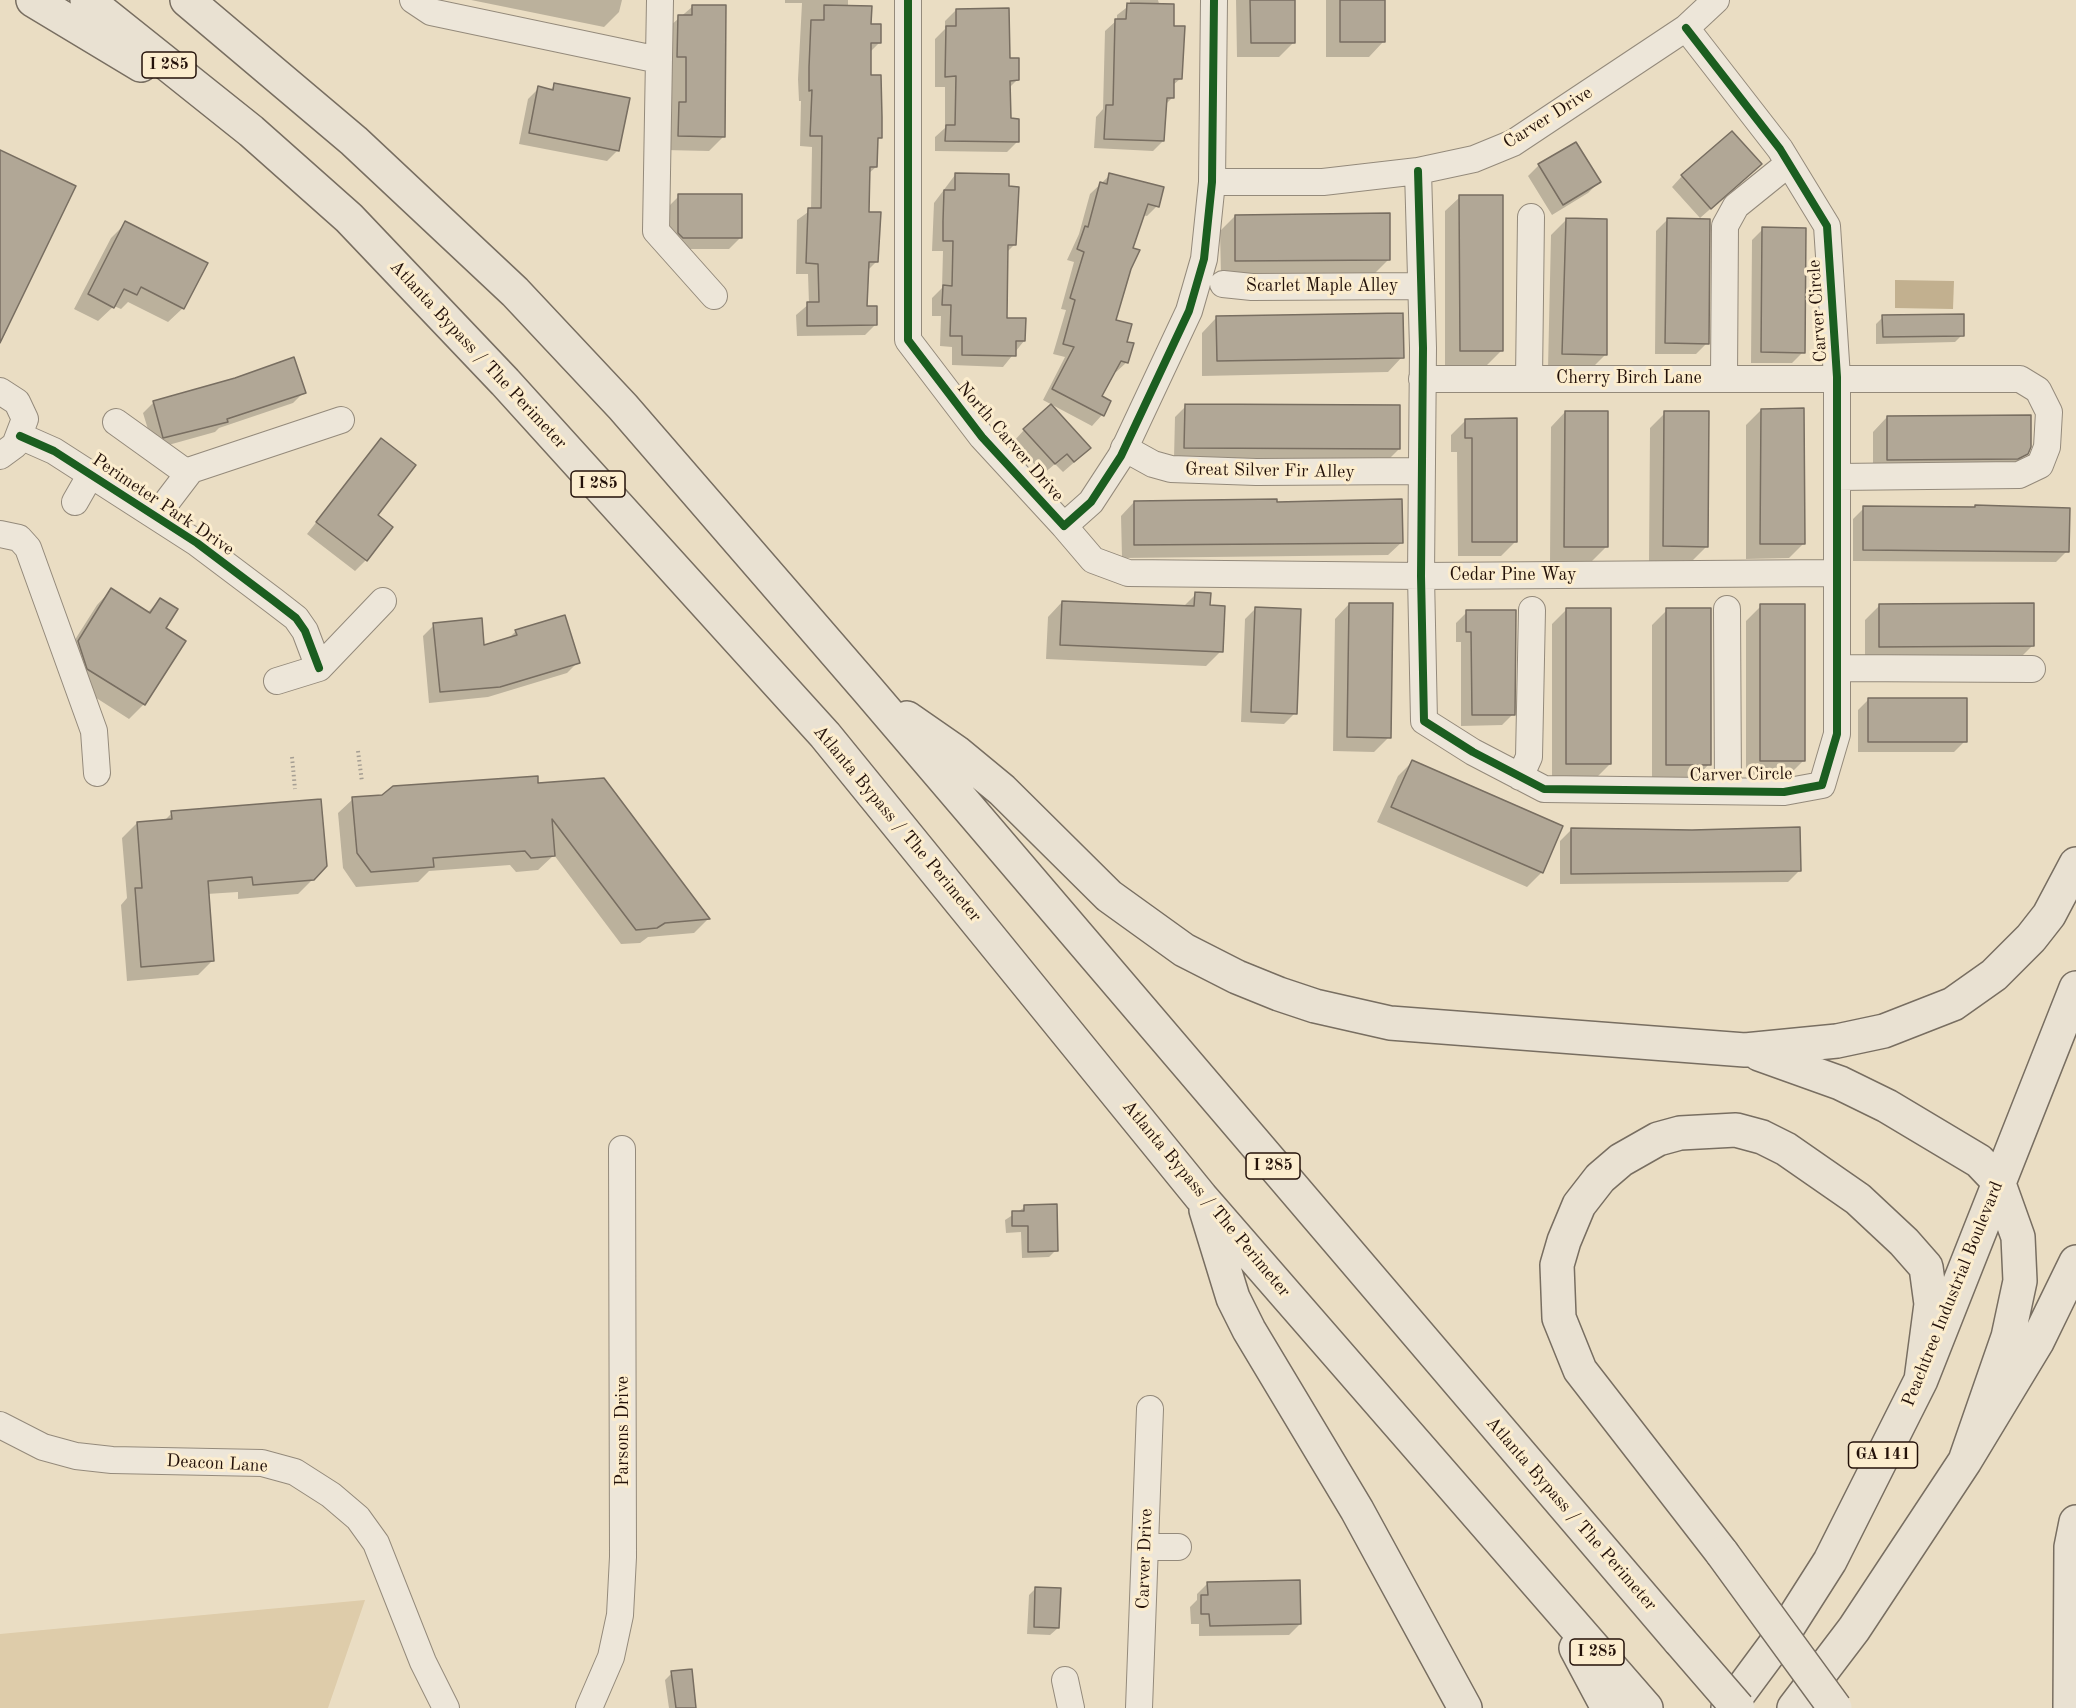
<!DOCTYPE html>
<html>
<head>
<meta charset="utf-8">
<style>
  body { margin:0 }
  canvas { display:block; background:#eaddc3 }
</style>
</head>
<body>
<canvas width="2076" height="1708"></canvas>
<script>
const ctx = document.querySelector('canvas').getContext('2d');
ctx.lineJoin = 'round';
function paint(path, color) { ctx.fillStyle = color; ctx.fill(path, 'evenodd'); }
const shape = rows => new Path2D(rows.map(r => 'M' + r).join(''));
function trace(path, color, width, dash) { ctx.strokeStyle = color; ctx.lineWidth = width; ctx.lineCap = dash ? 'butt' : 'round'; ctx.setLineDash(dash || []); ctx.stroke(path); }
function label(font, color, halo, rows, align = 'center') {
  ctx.font = font + ' "Old Standard TT",serif'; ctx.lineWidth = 6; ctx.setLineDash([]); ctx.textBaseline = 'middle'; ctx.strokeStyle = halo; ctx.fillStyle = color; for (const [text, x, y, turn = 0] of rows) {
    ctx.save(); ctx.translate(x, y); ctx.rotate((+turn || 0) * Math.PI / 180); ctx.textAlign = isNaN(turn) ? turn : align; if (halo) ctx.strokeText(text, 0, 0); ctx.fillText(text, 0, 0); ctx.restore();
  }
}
const green = shape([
  [365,1600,328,1708,0,1708,0,1634]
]);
const water = shape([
  [1895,280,1954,281,1953,309,1895,308]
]);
const shadow = shape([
  [471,0,622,0,619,12,604,27],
  [785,0,848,0,848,7,870,25,879,43,869,53,870,76,880,137,876,141,876,167,868,174,867,213,876,262,867,271,866,308,876,324,865,335,797,336,796,315,809,304,808,274,796,274,797,220,811,210,812,147,800,146,801,101,799,101,798,79,802,3,785,3],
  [1130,0,1158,0,1180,79,1172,86,1172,98,1165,105,1163,141,1153,151,1094,148,1096,117,1103,109,1105,31,1117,20,1117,15,1130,5],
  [1236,0,1294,0,1294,42,1279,57,1237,57],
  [1326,0,1383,0,1383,42,1369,57,1326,57],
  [692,7,724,136,709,151,664,150,665,118,672,111,672,71,663,71,664,31],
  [956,10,1009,59,1017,80,1009,88,1009,120,1018,141,1007,152,935,151,935,137,945,128,945,87,935,87,935,39,945,29,945,21],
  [555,85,618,150,607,161,519,144,528,99,539,88,550,90],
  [1539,165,1599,182,1588,193,1552,215,1528,176],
  [955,175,1015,244,1007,252,1006,319,1024,341,1003,367,952,365,952,347,940,346,941,316,932,316,932,298,942,288,943,251,932,251,934,203],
  [1110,175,1157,206,1147,216,1142,215,1131,249,1130,268,1115,321,1125,343,1127,362,1116,372,1113,371,1100,397,1109,402,1102,415,1092,426,1043,400,1065,357,1053,354,1066,310,1061,309,1074,262,1067,260,1079,234,1090,194],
  [1749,175,1700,218,1672,187,1682,176],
  [679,196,740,238,729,249,671,249,667,244,668,207],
  [1460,197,1502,350,1487,365,1445,365,1445,211],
  [1235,216,1389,259,1374,274,1221,276,1220,231],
  [1566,220,1606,354,1591,369,1548,368,1551,235],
  [1667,220,1707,343,1696,354,1655,354,1656,231],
  [126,223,183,308,168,322,128,302,121,309,114,306,98,321,74,309,111,238],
  [1763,229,1803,352,1792,363,1751,363,1752,240],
  [1883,317,1962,335,1955,342,1876,344,1876,324],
  [1216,318,1402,357,1388,372,1202,376,1202,333],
  [304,392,293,403,219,428,215,432,154,449,143,413,154,402],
  [1186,406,1399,449,1388,460,1174,458,1175,417],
  [1761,410,1804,543,1789,558,1746,559,1746,425],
  [1565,412,1606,547,1591,562,1550,561,1551,427],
  [1665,413,1707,546,1692,561,1649,561,1650,428],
  [1887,417,2027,453,2012,468,1873,474,1873,432],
  [1466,420,1516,541,1501,556,1458,556,1457,452,1451,452,1451,435],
  [1024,430,1078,459,1063,472,1055,464,1043,474,1014,441],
  [381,440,376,515,366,560,355,571,307,534],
  [1134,502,1275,503,1402,542,1388,555,1122,558,1121,516],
  [1864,508,2067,551,2056,562,1853,561,1853,519],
  [111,590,147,613,160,600,164,629,144,704,129,719,73,683,64,657,97,605],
  [1196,594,1209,607,1221,651,1206,666,1046,659,1048,617,1062,602,1183,607],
  [1349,604,1389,737,1374,752,1333,751,1335,619],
  [1880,605,2033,645,2018,660,1865,661,1865,620],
  [1761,606,1804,760,1789,775,1746,775,1746,621],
  [1256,608,1295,713,1284,724,1241,722,1245,619],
  [1567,609,1610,764,1595,779,1552,779,1552,624],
  [1667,610,1709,764,1695,779,1652,779,1652,625],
  [1467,612,1513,714,1502,725,1461,726,1461,642,1456,642,1456,623],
  [434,625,483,647,507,640,516,631,578,662,567,673,488,697,429,703,423,636],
  [1869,699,1965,741,1954,752,1858,752,1858,710],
  [1412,762,1542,872,1527,887,1377,822,1398,776],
  [537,784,708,919,694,933,648,937,640,943,621,944,554,855,538,870,516,872,510,865,429,871,418,882,356,887,343,868,338,813,353,799],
  [172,813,313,879,298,894,238,899,238,892,207,894,213,960,198,975,127,981,121,905,127,898,122,838,137,823,164,821],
  [1571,830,1799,871,1788,882,1560,884,1560,841],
  [1025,1207,1056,1250,1049,1257,1022,1258,1021,1232,1006,1233,1005,1220],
  [1208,1583,1300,1624,1289,1635,1199,1636,1199,1624,1191,1624,1190,1607,1197,1600,1197,1594],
  [1036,1588,1058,1628,1050,1635,1027,1634,1029,1595],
  [672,1673,695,1708,669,1708,665,1680]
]);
const building = shape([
  [1250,0,1295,0,1295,43,1251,43,1250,0],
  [1340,0,1385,0,1385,42,1340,42,1340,0],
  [1127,3,1174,4,1174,26,1185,26,1182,79,1174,79,1174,98,1167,98,1164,141,1104,139,1106,105,1113,105,1115,19,1126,19,1127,3],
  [692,5,726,5,725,137,678,136,679,102,686,102,686,57,677,57,678,15,692,15,692,5],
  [824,5,872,6,871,24,881,24,881,43,871,43,871,75,881,75,882,117,882,138,878,138,877,167,870,167,869,212,881,212,878,262,869,262,867,306,877,306,877,325,807,326,807,302,819,302,818,264,806,263,808,208,821,208,822,136,810,136,812,90,809,91,809,67,811,20,824,20,824,5],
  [1009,8,1010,58,1019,58,1019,80,1010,81,1011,118,1019,119,1019,142,945,141,946,125,955,125,956,76,945,77,946,26,956,26,956,9,1009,8],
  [554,83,630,98,619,151,529,133,538,86,553,90,554,83],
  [1732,131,1762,164,1711,209,1681,175,1732,131],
  [1576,142,1601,182,1563,205,1538,164,1576,142],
  [0,150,76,186,0,343,0,150],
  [955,173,1009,174,1009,186,1019,187,1016,245,1008,245,1007,318,1026,318,1025,341,1016,341,1016,356,962,355,962,336,950,336,951,305,942,305,943,285,952,286,953,241,943,241,943,221,944,190,955,190,955,173],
  [1109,173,1164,187,1159,207,1148,204,1133,248,1140,250,1131,269,1116,320,1132,324,1127,342,1134,343,1128,363,1121,361,1102,396,1111,401,1104,416,1052,389,1074,347,1063,344,1075,300,1070,298,1084,252,1077,249,1085,226,1088,227,1100,182,1107,184,1109,173],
  [678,194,742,194,742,238,683,238,678,233,678,194],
  [1459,195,1503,195,1503,351,1460,351,1459,195],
  [1390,213,1390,260,1235,261,1235,215,1390,213],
  [1566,218,1607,219,1607,355,1562,354,1566,218],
  [1667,218,1710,219,1709,344,1665,343,1667,218],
  [125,221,208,263,184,309,141,287,137,295,124,289,114,308,88,294,125,221],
  [1762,227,1806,228,1805,353,1761,352,1762,227],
  [1403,313,1404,358,1217,361,1216,316,1403,313],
  [1964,314,1964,336,1883,337,1882,315,1964,314],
  [294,357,306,393,227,419,228,422,163,438,153,401,235,378,294,357],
  [1051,404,1091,448,1074,462,1067,454,1055,464,1023,429,1051,404],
  [1185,404,1400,405,1400,449,1184,448,1185,404],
  [1804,408,1805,544,1760,544,1761,409,1804,408],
  [1565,411,1608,411,1608,547,1564,547,1565,411],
  [1664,411,1709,411,1708,547,1663,546,1664,411],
  [2031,415,2031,447,2028,454,2018,459,1887,460,1887,416,2031,415],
  [1517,418,1517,542,1472,542,1472,438,1465,438,1465,419,1517,418],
  [381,438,416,465,378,515,393,527,367,561,316,522,381,438],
  [1277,499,1277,502,1402,499,1403,543,1134,545,1134,501,1277,499],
  [1975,505,2070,508,2069,552,1863,550,1863,506,1975,507,1975,505],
  [111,588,150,613,160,598,178,609,166,628,186,641,145,705,87,669,78,641,111,588],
  [1195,592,1211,593,1210,605,1225,606,1223,652,1060,645,1062,601,1194,606,1195,592],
  [1349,603,1393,603,1391,738,1347,737,1349,603],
  [2034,603,2034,646,1879,647,1879,604,2034,603],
  [1760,604,1805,604,1805,761,1760,761,1760,604],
  [1255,607,1301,609,1297,714,1251,712,1255,607],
  [1566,608,1611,608,1611,764,1566,764,1566,608],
  [1666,608,1711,608,1711,765,1666,765,1666,608],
  [1466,610,1516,610,1515,715,1472,715,1471,632,1466,632,1466,610],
  [565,615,580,663,500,687,440,692,433,623,482,618,484,645,517,635,515,630,565,615],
  [1868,698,1967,698,1967,742,1868,742,1868,698],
  [1412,760,1563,826,1543,873,1391,807,1412,760],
  [538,776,538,783,604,778,710,919,665,923,657,928,636,930,552,819,555,856,531,858,525,851,433,858,434,867,371,872,357,853,352,797,382,795,393,786,538,776],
  [321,799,327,866,314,880,253,885,252,877,208,881,214,961,141,967,135,888,142,888,137,822,172,819,171,811,321,799],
  [1800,827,1801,871,1571,874,1571,828,1692,830,1800,827],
  [1057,1204,1058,1251,1028,1252,1028,1226,1012,1226,1012,1211,1024,1211,1024,1205,1057,1204],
  [1300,1580,1301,1624,1210,1626,1209,1614,1201,1614,1201,1595,1208,1595,1207,1582,1300,1580],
  [1035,1587,1061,1588,1059,1628,1034,1627,1035,1587],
  [692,1669,696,1708,676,1708,671,1671,692,1669]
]);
const path = shape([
  [358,751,362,782],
  [292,757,295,789]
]);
const minor = shape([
  [413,0,431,12,659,60],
  [660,0,656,231,714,296],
  [908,0,908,340,982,437,1064,526,1091,502,1121,456,1189,311,1204,259,1212,182,1214,0],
  [1418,171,1423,348,1421,576,1424,721,1473,752,1544,789,1784,792,1822,785,1837,734,1837,377,1827,226,1780,149,1686,28],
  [1212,182,1323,182,1418,171,1474,159,1513,143,1686,28,1716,0],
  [1223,284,1252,287,1421,286],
  [1724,378,1725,226,1736,206,1788,164],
  [1422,379,2020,379,2038,390,2049,412,2047,447,2040,465,2019,475,1837,477],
  [1529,379,1531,217],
  [0,391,17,402,25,419,15,445,0,456],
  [116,422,187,473],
  [20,436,54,451,197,543,274,601,296,618,305,631,319,668],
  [1124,448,1153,464,1171,469,1256,472,1421,471],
  [75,502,91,474],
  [156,516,191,470,341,420],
  [1064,526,1093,560,1128,573,1421,576,1836,573],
  [0,534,19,538,28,548,94,731,97,773],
  [1727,609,1728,791],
  [1837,668,2032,669],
  [277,681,319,668,383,601],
  [1520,777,1529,757,1532,610],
  [0,1425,43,1447,76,1456,112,1460,262,1463,295,1472,331,1495,358,1518,376,1543,423,1662,446,1708],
  [1145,1547,1178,1547],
  [1065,1680,1071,1708],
  [589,1708,611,1657,620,1615,623,1557,622,1149],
  [1139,1708,1150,1409]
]);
const highway = shape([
  [33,0,141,65],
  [87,0,251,131,349,218,505,382,825,735,1201,1197,1646,1708],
  [187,0,354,141,515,292,623,407,868,690,1680,1641],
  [907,718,956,752,1002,790,1109,896,1184,950,1237,977,1279,994,1315,1006,1390,1023,1745,1050,1837,1041,1884,1031,1953,1004,1994,975,2031,938,2049,915,2076,864],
  [1759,1054,1840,1083,1887,1106,1979,1161,1998,1181,2018,1237,2020,1281,2008,1337,1965,1461],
  [1206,1210,1233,1298,1249,1330,1357,1510,1465,1708],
  [1722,1553,1580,1370,1559,1318,1557,1265,1564,1241,1579,1205,1600,1178,1621,1160,1658,1139,1680,1133,1736,1130,1762,1137,1786,1149,1858,1199,1904,1242,1926,1267,1931,1304,1921,1380],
  [1576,1648,1608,1708],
  [1728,1708,1788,1627,1830,1561,1921,1380,2076,988],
  [1794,1708,1854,1629,1965,1461,2037,1342,2076,1262],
  [2070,1708,2071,1547,2076,1522]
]);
const highwayBridge = shape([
  [1722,1553,1835,1708],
  [1680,1641,1738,1708]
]);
const cycleway = shape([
  [908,0,908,340,982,437,1064,526,1091,502,1121,456,1189,311,1204,259,1212,182,1214,0],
  [1418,171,1423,348,1421,576,1424,721,1473,752,1544,789,1784,792,1822,785,1837,734,1837,377,1827,226,1780,149,1686,28],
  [20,436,54,451,197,543,274,601,296,618,305,631,319,668]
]);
const shields = [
  [169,65,54],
  [598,484,54],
  [1273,1166,54],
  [1883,1455,69],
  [1597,1652,54]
];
const shieldNames = [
  ["I 285",169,65],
  ["I 285",598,484],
  ["I 285",1273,1166],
  ["GA 141",1883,1455],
  ["I 285",1597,1652]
];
const streetNames = [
  ["Carver Drive",1548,118,-32],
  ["Scarlet Maple Alley",1322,286],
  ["Carver Circle",1818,311,-94],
  ["Atlanta Bypass / The Perimeter",478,355,47],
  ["Cherry Birch Lane",1629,378],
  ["North Carver Drive",1010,442,49],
  ["Great Silver Fir Alley",1270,471,1],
  ["Perimeter Park Drive",163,505,34],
  ["Cedar Pine Way",1513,575],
  ["Carver Circle",1741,775,-1],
  ["Atlanta Bypass / The Perimeter",897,824,50],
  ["Atlanta Bypass / The Perimeter",1206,1199,50],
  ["Peachtree Industrial Boulevard",1953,1294,-68],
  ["Parsons Drive",623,1431,-90],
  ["Deacon Lane",217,1464,3],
  ["Atlanta Bypass / The Perimeter",1571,1514,49],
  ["Carver Drive",1145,1559,-88]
];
paint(green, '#deccaa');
paint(water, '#c2b08f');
paint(shadow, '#0003');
paint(building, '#b1a796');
trace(building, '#786e61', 1.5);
trace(minor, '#948a7b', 28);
trace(highway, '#786e61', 36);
trace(path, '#a59e93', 4, [1.5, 3]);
trace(minor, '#ede6d9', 26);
trace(highway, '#e9e1d2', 33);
trace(highwayBridge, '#786e61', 36, []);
trace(highwayBridge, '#e9e1d2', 33);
trace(cycleway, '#1b5e20', 8);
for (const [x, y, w] of shields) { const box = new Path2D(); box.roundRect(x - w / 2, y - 13, w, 26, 4.5); ctx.fillStyle = '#fcedce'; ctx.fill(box); trace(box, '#231109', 1.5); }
label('bold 16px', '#231109', null, shieldNames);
label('18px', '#231109', '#fcedce', streetNames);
</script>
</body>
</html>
